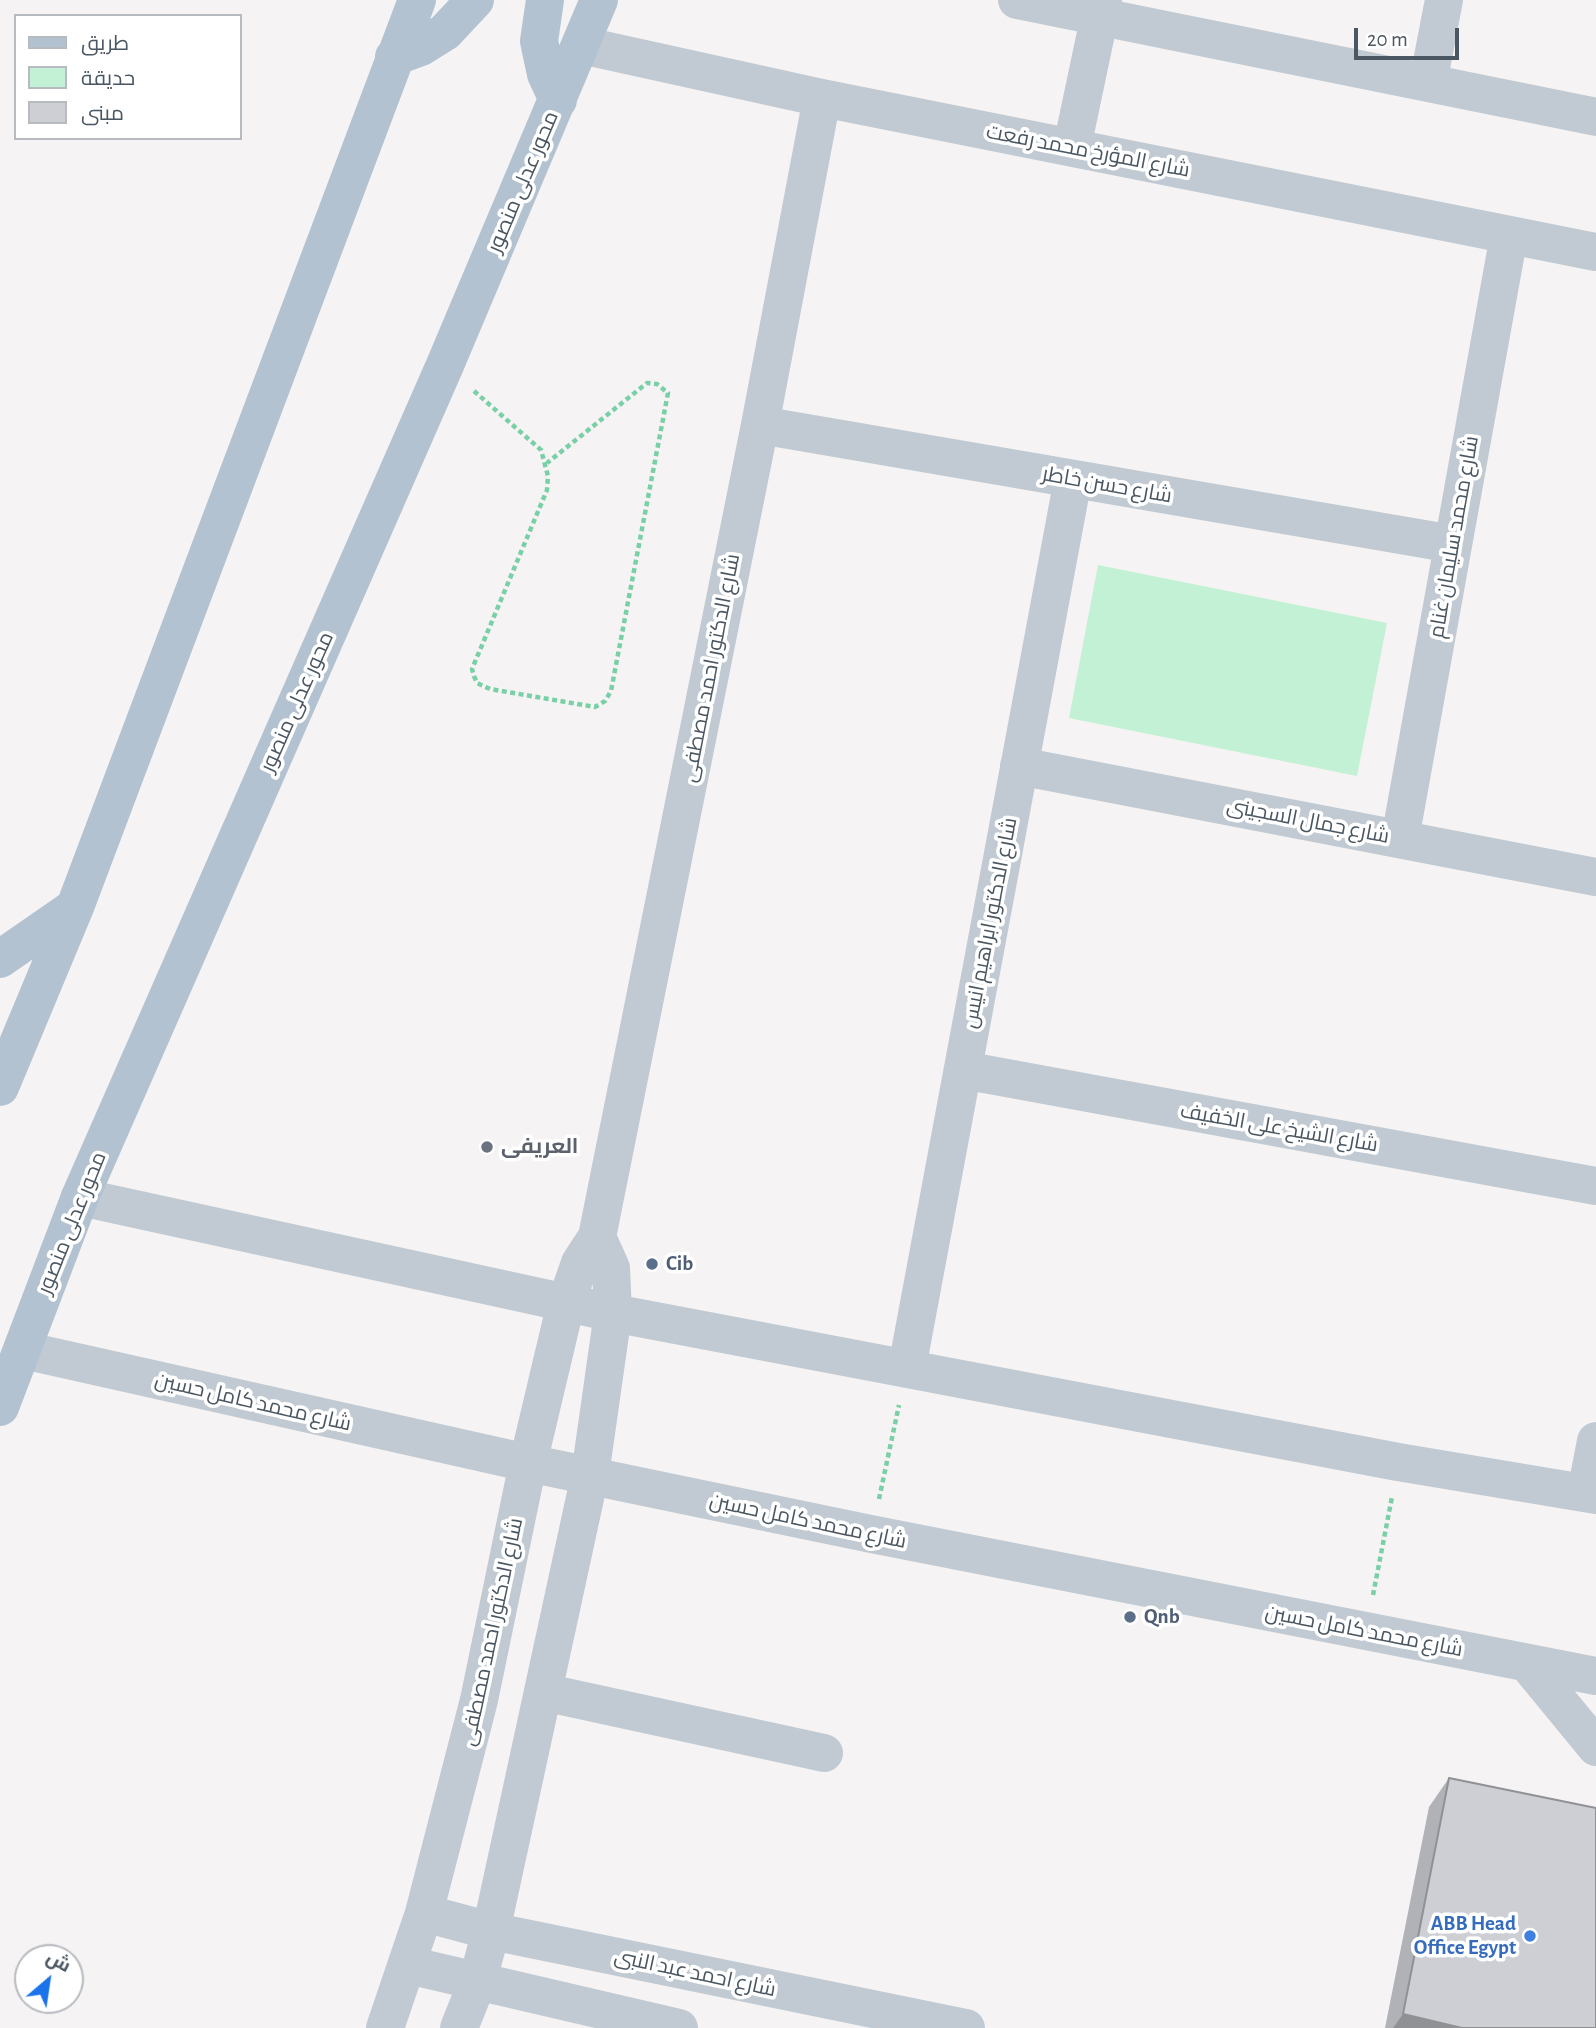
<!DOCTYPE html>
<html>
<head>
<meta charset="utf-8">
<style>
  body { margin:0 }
  #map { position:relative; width:1596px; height:2028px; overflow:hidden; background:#f5f3f3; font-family:"Alegreya Sans",Cairo,sans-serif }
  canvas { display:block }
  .legend { position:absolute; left:14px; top:14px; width:228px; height:126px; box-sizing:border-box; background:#fff; border:2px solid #b7bbc0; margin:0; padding:9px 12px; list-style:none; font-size:21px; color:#4a5661 }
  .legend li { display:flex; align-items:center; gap:14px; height:35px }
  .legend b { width:35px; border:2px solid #b7bbc0 }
  .north { position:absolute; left:14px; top:1944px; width:70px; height:70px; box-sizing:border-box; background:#fff; border:2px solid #b7bbc0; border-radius:50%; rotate:29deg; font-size:19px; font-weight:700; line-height:28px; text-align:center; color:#4a5661 }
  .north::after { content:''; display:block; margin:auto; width:24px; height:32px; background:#1a73e8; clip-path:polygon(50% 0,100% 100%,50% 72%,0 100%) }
  .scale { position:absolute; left:1354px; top:28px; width:105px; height:32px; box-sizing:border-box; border:4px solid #4a5661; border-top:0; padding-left:9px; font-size:21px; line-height:24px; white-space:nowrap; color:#4a5661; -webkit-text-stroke:5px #fff; paint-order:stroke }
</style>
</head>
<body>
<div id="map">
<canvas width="1596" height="2028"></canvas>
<ul class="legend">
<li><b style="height:9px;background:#b3c2d1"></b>طريق</li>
<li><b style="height:19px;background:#c3f1d5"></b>حديقة</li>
<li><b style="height:19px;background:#cdcfd5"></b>مبنى</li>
</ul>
<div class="north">ش</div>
<div class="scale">20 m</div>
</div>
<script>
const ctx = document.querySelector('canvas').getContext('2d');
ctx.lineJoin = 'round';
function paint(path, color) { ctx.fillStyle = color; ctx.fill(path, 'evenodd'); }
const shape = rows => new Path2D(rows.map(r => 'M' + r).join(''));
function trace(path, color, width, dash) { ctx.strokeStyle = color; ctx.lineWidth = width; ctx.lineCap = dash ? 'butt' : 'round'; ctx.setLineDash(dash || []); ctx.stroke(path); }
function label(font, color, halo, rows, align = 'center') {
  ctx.font = font + ' "Alegreya Sans",Cairo,sans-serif'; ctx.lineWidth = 7; ctx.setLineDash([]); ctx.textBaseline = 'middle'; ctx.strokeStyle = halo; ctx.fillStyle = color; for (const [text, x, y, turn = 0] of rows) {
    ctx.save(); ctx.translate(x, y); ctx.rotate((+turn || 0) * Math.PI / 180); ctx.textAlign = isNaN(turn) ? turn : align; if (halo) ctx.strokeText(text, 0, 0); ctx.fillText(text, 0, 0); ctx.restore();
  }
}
const green = shape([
  [1098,565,1387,623,1357,776,1069,718]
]);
const path = shape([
  [474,391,541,450,548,476,547,490,472,669,474,676,477,683,490,689,595,707,605,701,611,691,668,393,657,384,647,383,547,463],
  [879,1499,899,1405],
  [1373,1595,1392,1497]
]);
const minor = shape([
  [1017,0,1596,117],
  [581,45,822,98,1596,252],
  [1428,83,1444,0],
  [1072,147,1103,0],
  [760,425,1453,544],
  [1019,766,1596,877],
  [1400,839,1509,235],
  [963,1070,1596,1186],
  [80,1197,613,1313,1398,1462,1596,1495],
  [23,1350,528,1463,871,1534,1596,1676],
  [907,1368,1073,479],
  [1586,1493,1596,1441],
  [1527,1663,1596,1747],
  [543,1692,824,1753],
  [424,1913,491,1931,966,2028],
  [408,1965,679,2028],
  [385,2028,424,1913,479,1700,528,1463,566,1303,580,1263,597,1237,760,425,822,98],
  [459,2028,477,1983,491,1931,590,1475,613,1313,611,1268,597,1237]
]);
const major = shape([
  [545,0,539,41,546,74,558,100],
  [394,57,421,47,445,32,475,0],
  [0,959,75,907],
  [0,1087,75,907,417,0],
  [0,1407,80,1197,445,365,599,0]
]);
const wall = shape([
  [1449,1778,1596,2028,1385,2028,1429,1807]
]);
const shadedWall = shape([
  [1403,2014,1462,2028,1393,2028]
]);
const building = shape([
  [1449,1778,1596,1808,1596,2028,1462,2028,1403,2014,1449,1778]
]);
const markers = [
  [487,1147,7,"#6b7280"],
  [652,1264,7,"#5c6f8a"],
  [1130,1617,7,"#5c6f8a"],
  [1530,1936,7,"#3f7fe0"]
];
const streetNames = [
  ["شارع المؤرخ محمد رفعت",1088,151,11],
  ["محور عدلى منصور",523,182,-67],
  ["شارع حسن خاطر",1107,485,10],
  ["شارع محمد سليمان غنام",1454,537,-80],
  ["شارع الدكتور احمد مصطفى",711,668,-79],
  ["محور عدلى منصور",297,702,-66],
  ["شارع جمال السجينى",1308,821,11],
  ["شارع الدكتور ابراهيم انيس",990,923,-79],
  ["شارع الشيخ على الخفيف",1279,1128,10],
  ["محور عدلى منصور",72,1223,-68],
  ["شارع محمد كامل حسين",253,1402,13],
  ["شارع محمد كامل حسين",808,1521,12],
  ["شارع محمد كامل حسين",1364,1631,11],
  ["شارع الدكتور احمد مصطفى",492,1632,-78],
  ["شارع احمد عبد النبى",695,1973,12]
];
const worshipNames = [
  ["العريفى",501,1147]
];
const serviceNames = [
  ["Cib",666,1264],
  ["Qnb",1144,1617]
];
const shopNames = [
  ["ABB Head",1516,1924],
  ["Office Egypt",1516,1948]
];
paint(green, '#c3f1d5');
trace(path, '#7ad0a6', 4.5, [5, 3.5]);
trace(minor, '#c1cad2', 38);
trace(major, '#b3c2d1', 38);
paint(wall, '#b0b2b7');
paint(shadedWall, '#909195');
paint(building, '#cdcfd5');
trace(building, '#909195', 2);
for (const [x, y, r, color] of markers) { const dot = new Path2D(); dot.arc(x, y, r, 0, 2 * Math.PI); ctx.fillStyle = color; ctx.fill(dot); trace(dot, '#fff', 2.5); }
label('21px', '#4a5661', '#fff', streetNames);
label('bold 21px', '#5b616d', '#fff', worshipNames, 'left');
label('bold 21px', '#4e5e75', '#fff', serviceNames, 'left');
label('bold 21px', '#366cbe', '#fff', shopNames, 'right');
</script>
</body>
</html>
